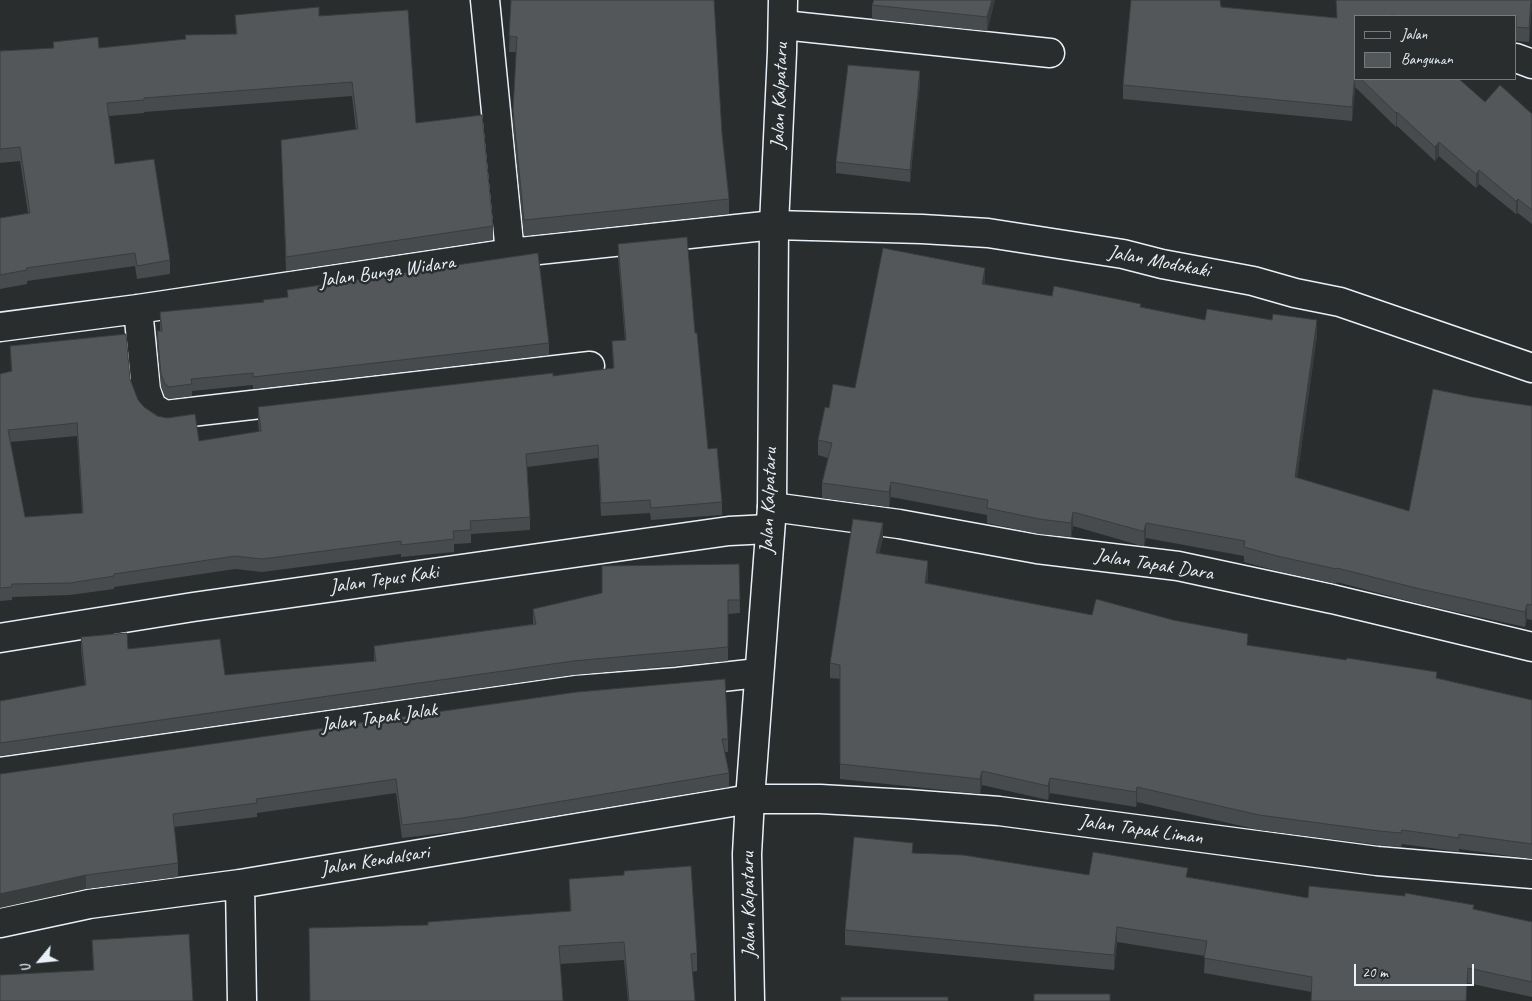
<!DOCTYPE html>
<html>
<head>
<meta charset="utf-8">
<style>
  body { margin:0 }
  #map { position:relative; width:1532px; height:1001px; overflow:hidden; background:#2a2d2e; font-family:Caveat,sans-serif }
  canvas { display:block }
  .legend { position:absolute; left:1354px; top:15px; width:162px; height:65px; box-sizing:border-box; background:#2a2d2e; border:1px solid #767b7f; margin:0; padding:6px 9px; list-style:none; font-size:15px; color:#e8f1f8 }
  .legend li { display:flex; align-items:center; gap:10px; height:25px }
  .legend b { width:25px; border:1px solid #767b7f }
  .north { position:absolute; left:15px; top:936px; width:50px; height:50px; -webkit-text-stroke:4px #2a2d2e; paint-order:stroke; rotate:242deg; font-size:14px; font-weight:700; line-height:20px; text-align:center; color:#e8f1f8 }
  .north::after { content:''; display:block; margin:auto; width:18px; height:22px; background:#e8f1f8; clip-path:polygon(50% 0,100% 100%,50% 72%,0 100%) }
  .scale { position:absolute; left:1354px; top:964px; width:120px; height:22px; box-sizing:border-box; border:2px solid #e8f1f8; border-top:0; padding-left:6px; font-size:15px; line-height:18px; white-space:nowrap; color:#e8f1f8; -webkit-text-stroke:4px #2a2d2e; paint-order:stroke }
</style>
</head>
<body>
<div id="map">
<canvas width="1532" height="1001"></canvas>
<ul class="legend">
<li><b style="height:6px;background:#2a2d2e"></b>Jalan</li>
<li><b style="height:14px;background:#535759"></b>Bangunan</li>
</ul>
<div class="north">U</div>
<div class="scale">20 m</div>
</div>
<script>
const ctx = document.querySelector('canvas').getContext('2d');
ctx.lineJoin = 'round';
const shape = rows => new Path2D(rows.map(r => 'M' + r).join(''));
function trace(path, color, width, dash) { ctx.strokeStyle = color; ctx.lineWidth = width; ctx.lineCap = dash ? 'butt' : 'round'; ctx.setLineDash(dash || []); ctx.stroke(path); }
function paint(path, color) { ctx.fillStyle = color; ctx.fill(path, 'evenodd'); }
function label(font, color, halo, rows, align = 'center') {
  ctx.font = font + ' Caveat,sans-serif'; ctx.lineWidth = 5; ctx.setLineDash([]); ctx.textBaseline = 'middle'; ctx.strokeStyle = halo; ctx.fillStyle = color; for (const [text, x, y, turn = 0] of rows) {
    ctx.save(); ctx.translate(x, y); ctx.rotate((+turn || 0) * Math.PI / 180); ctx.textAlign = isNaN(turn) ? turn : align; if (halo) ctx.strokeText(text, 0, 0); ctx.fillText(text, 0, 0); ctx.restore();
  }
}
const minor = shape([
  [485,0,510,253],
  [783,25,1050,53],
  [1516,58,1532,64],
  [138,309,146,390,152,407,165,415,590,366],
  [0,327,138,309,510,253,774,225,922,229,988,233,1123,254,1162,264,1253,281,1295,293,1340,302,1532,368],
  [772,507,899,524,1037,549,1178,566,1332,599,1532,647],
  [0,638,193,607,729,531,769,529],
  [0,772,575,690,677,682,758,673],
  [240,884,242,1001],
  [0,923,89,904,240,884,750,799,820,799,908,804,999,811,1377,861,1532,874]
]);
const major = shape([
  [750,1001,747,854,750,799,772,507,774,225,782,52,783,0]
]);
const wall = shape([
  [511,0,722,133,729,199,729,214,524,236,513,125,513,110,516,52,509,52],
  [995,0,987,31,872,19,872,5],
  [1336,0,1532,0,1529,42,1516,41,1516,16,1356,16,1356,79,1459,79,1485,102,1532,114,1532,224,1518,213,1516,214,1479,184,1476,188,1439,156,1435,161,1397,126,1396,127,1355,87,1352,121,1123,99,1123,85,1221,7,1337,18],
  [235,15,319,16,416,123,493,226,493,240,286,271,281,140,356,130,352,96,144,112,144,113,109,116,115,164,170,260,170,274,137,279,135,266,27,281,27,284,0,289,0,218,28,213,20,161,0,163,0,51,53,48,53,42,99,48,236,34],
  [920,83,910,182,836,173,836,162],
  [618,244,695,333,708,449,722,502,722,515,651,520,650,513,601,516,598,458,527,467,530,517,530,530,471,534,471,543,454,544,454,552,401,557,401,554,262,572,235,569,114,587,114,589,70,595,12,597,12,600,0,601,0,374,11,371,10,346,130,379,138,400,144,407,199,441,259,432,258,420,258,407,553,376,613,368,612,341,625,340,618,257],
  [77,436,82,513,25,517,10,442],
  [985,284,1052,296,1141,307,1205,320,1317,335,1297,478,1409,511,1472,397,1532,406,1532,620,1527,619,1525,627,1416,603,1337,582,1336,584,1277,571,1244,562,1244,556,1146,538,1144,546,1142,546,1073,526,1071,537,1039,534,987,523,987,515,891,497,889,507,822,498,822,483,828,458,818,455,818,440,829,408,855,388],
  [160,312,549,343,549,355,253,389,253,385,192,391,192,396,169,399,165,397,161,387,157,344,157,331,160,331],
  [883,538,879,553,928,576,927,583,1248,645,1437,678,1532,700,1532,859,1459,849,1459,852,1402,844,1401,847,1379,845,1259,830,1137,802,1136,807,1050,793,1048,800,982,785,980,794,840,779,840,679,830,678,830,663],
  [739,564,740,613,728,614,728,661,573,675,0,756,0,701,85,686,81,650,81,637,225,675,374,661,374,646,533,624,533,609],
  [728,739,728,752,725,752,729,773,729,787,462,831,402,838,396,793,257,813,257,817,174,827,178,863,178,877,86,889,0,774],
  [913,853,1089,875,1188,877,1308,898,1474,909,1532,922,1532,997,1468,983,1312,992,1204,973,1205,956,1117,942,1114,970,845,945,845,930],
  [569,879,697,953,697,971,692,972,695,1001,628,1001,624,960,560,964,563,1001,310,1001,309,928,428,925,570,911],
  [92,940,193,1001,93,970]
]);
const shadedWall = shape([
  [992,0,995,0,987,31,987,17],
  [1531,0,1532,6,1529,42,1529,28],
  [920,71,920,83,910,182,910,170],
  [1355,73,1355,87,1352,121,1352,107],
  [1397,112,1397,126,1396,127,1396,113],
  [1439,142,1439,156,1435,161,1435,147],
  [1479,170,1479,184,1476,188,1476,174],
  [1518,199,1518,213,1516,214,1516,201],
  [985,268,985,283,982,298,982,284],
  [1317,320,1317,335,1295,492,1295,477],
  [891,482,891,497,889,507,889,492],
  [1073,512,1073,526,1071,537,1071,523],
  [883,523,883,538,876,567,876,553],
  [1146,523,1146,538,1144,546,1144,531],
  [928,561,928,576,925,597,925,583],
  [1527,604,1527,619,1525,627,1525,612],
  [982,771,982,785,980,794,980,779],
  [1050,778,1050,793,1048,800,1048,786],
  [1137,787,1137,802,1136,807,1136,792],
  [86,875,86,889,0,908,0,894],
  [1117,927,1117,942,1114,970,1114,955]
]);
const building = shape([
  [511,0,714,0,722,133,729,199,524,220,513,110,517,37,509,36,511,0],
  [874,0,992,0,987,17,872,5,874,0],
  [1131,0,1220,0,1221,7,1337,18,1336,0,1531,0,1529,28,1516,27,1516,16,1401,16,1391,15,1392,16,1356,16,1356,74,1355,73,1352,107,1123,85,1131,0],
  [319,7,319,16,408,10,416,123,482,115,493,226,286,257,281,140,358,129,352,82,144,98,144,100,107,103,115,164,154,159,170,260,137,266,135,253,26,268,27,270,0,275,0,218,30,213,20,147,0,149,0,51,54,48,53,42,98,37,99,48,186,39,185,35,237,34,235,15,319,7],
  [848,65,920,71,910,170,836,162,848,65],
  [1361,79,1459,79,1485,102,1500,85,1532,114,1532,210,1518,199,1516,201,1479,170,1476,174,1439,142,1435,147,1397,112,1396,113,1361,79],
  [687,237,695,333,697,333,708,449,717,448,722,502,651,508,650,500,601,503,598,445,526,454,530,517,470,521,471,530,453,531,454,539,401,545,401,541,262,559,235,556,114,574,114,576,70,583,12,584,12,587,0,588,0,374,12,371,10,346,126,334,130,379,138,400,144,407,157,416,167,418,195,414,199,441,261,431,258,407,553,373,553,376,614,368,612,341,626,340,618,244,687,237],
  [77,423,83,513,25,517,8,430,77,423],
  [883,248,985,268,982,284,1052,296,1054,286,1141,304,1140,307,1205,320,1207,309,1272,320,1273,314,1317,320,1295,477,1409,511,1433,389,1472,397,1532,406,1532,605,1527,604,1525,612,1416,588,1337,568,1336,569,1277,556,1244,547,1245,541,1146,523,1144,531,1142,531,1073,512,1071,523,1039,519,987,508,988,500,891,482,889,492,822,483,832,443,818,440,825,407,829,408,833,384,855,388,883,248],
  [538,253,549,343,253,377,253,373,191,379,192,384,169,387,165,384,161,374,157,331,162,331,160,312,264,302,263,300,288,297,287,290,538,253],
  [853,519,883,523,876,553,928,561,925,583,1092,615,1096,599,1173,620,1248,634,1247,645,1346,660,1347,658,1437,672,1436,678,1532,700,1532,844,1459,834,1459,838,1402,830,1401,833,1379,831,1259,815,1137,787,1136,792,1050,778,1048,786,982,771,980,779,840,764,840,665,830,663,853,519],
  [739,564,740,600,728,600,728,647,573,661,0,743,0,701,86,685,81,637,127,633,128,649,220,639,225,675,376,661,374,646,536,624,533,609,602,593,602,566,739,564],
  [725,679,728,739,722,739,729,773,462,818,402,825,396,779,256,799,257,803,173,814,178,863,86,875,0,894,0,774,577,692,725,679],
  [854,837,913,843,912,853,963,855,1089,875,1093,852,1188,868,1186,877,1308,898,1309,886,1405,896,1405,893,1474,905,1473,909,1532,922,1532,982,1468,968,1466,1001,1311,1001,1312,977,1204,958,1207,941,1117,927,1114,955,845,930,854,837],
  [691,866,697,953,691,954,695,1001,629,1001,624,942,559,946,563,1001,310,1001,309,928,428,925,428,922,571,911,569,879,624,875,624,871,691,866],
  [189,934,193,1001,0,1001,0,975,94,970,92,940,189,934],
  [1034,994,1110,994,1110,1001,1034,1001,1034,994],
  [841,997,948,997,948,1001,841,1001,841,997]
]);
const streetNames = [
  ["Jalan Kalpataru",780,96,-88],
  ["Jalan Modokaki",1159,262,11],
  ["Jalan Bunga Widara",387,272,-8],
  ["Jalan Kalpataru",769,501,-88],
  ["Jalan Tapak Dara",1154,565,9],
  ["Jalan Tepus Kaki",384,580,-8],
  ["Jalan Tapak Jalak",379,718,-8],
  ["Jalan Tapak Liman",1141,830,8],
  ["Jalan Kendalsari",375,861,-9],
  ["Jalan Kalpataru",749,905,-91]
];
trace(minor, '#e8f1f8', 31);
trace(major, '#e8f1f8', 31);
trace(minor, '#2a2d2e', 28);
trace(major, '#2a2d2e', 28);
paint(wall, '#474b4d');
paint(shadedWall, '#3a3d3e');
paint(building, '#535759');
trace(building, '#3a3d3e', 1);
label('20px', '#e8f1f8', '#2a2d2e', streetNames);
</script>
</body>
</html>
